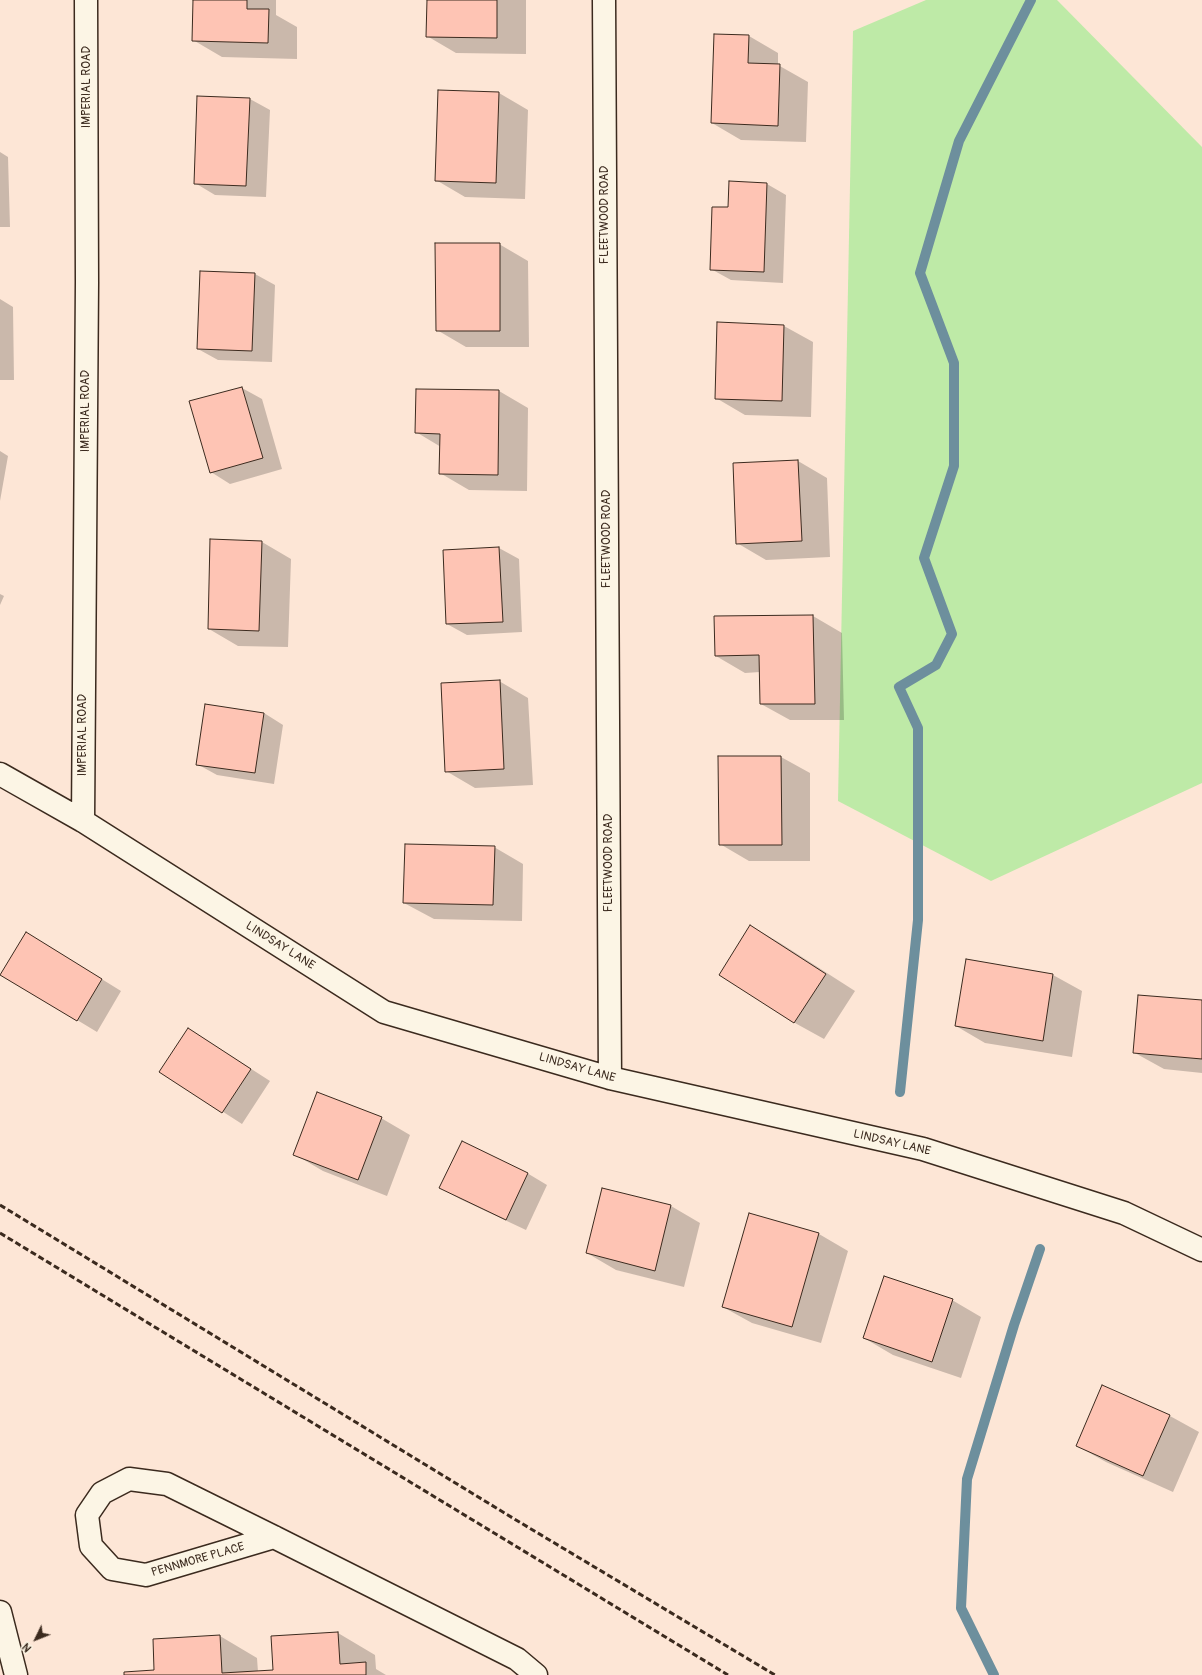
<!DOCTYPE html>
<html>
<head>
<meta charset="utf-8">
<style>
  body { margin:0 }
  #map { position:relative; width:1202px; height:1675px; overflow:hidden; background:#fde6d6; font-family:Pangolin,sans-serif }
  canvas { display:block }
  .north { position:absolute; left:16px; top:1619px; width:40px; height:40px; -webkit-text-stroke:3px #fcf5e5; paint-order:stroke; rotate:227deg; font-size:11px; font-weight:700; line-height:16px; text-align:center; color:#3b2a1e }
  .north::after { content:''; display:block; margin:auto; width:14px; height:18px; background:#3b2a1e; clip-path:polygon(50% 0,100% 100%,50% 72%,0 100%) }
</style>
</head>
<body>
<div id="map">
<canvas width="1202" height="1675"></canvas>
<div class="north">N</div>
</div>
<script>
const ctx = document.querySelector('canvas').getContext('2d');
ctx.lineJoin = 'round';
function paint(path, color) { ctx.fillStyle = color; ctx.fill(path, 'evenodd'); }
const shape = rows => new Path2D(rows.map(r => 'M' + r).join(''));
function trace(path, color, width, dash) { ctx.strokeStyle = color; ctx.lineWidth = width; ctx.lineCap = dash ? 'butt' : 'round'; ctx.setLineDash(dash || []); ctx.stroke(path); }
function label(font, color, halo, rows, align = 'center') {
  ctx.font = font + ' Pangolin,sans-serif'; ctx.lineWidth = 3; ctx.setLineDash([]); ctx.textBaseline = 'middle'; ctx.strokeStyle = halo; ctx.fillStyle = color; for (const [text, x, y, turn = 0] of rows) {
    ctx.save(); ctx.translate(x, y); ctx.rotate((+turn || 0) * Math.PI / 180); ctx.textAlign = isNaN(turn) ? turn : align; if (halo) ctx.strokeText(text, 0, 0); ctx.fillText(text, 0, 0); ctx.restore();
  }
}
const green = shape([
  [926,0,1057,0,1202,147,1202,783,991,881,838,801,853,31]
]);
const shadow = shape([
  [194,0,276,0,276,15,297,27,297,59,222,57,193,40],
  [428,0,526,0,526,54,456,53,427,36],
  [715,35,749,36,778,53,778,65,808,82,806,142,741,140,712,123],
  [499,93,528,110,525,199,465,197,436,180],
  [198,97,250,99,270,110,266,197,215,195,195,183],
  [0,152,8,157,10,227,0,227],
  [767,184,786,195,783,283,731,280,711,269,729,208],
  [499,244,528,261,529,347,466,347,437,330],
  [255,274,275,285,272,362,218,360,198,349],
  [0,299,13,307,14,380,0,380],
  [784,326,813,342,811,417,745,415,716,398],
  [242,388,262,399,282,469,230,484,211,472],
  [499,391,528,408,527,491,469,490,440,473,441,447,416,432],
  [0,451,8,456,0,501],
  [798,461,827,478,830,557,766,560,737,543],
  [262,542,291,559,288,647,238,646,209,629],
  [499,548,519,559,522,632,467,635,447,624,444,551],
  [0,594,4,596,0,605],
  [813,616,842,633,844,720,790,720,761,704,760,672,745,673,716,656,715,617],
  [499,681,528,698,533,785,475,788,446,771],
  [264,713,283,725,274,784,217,775,197,764],
  [719,757,781,757,810,773,810,861,749,861,720,844],
  [494,847,523,864,522,921,434,919,404,903],
  [751,926,780,943,855,991,824,1039,795,1023,720,974],
  [45,944,121,991,97,1032,1,974],
  [967,960,1053,975,1082,991,1072,1057,985,1043,956,1026],
  [1202,1001,1202,1073,1164,1069,1135,1053],
  [189,1029,270,1081,242,1124,161,1072],
  [381,1118,410,1135,387,1196,323,1171,294,1154],
  [527,1173,547,1185,526,1230,460,1199,441,1188],
  [603,1189,671,1206,700,1223,684,1287,616,1270,587,1253],
  [819,1234,848,1251,821,1343,752,1323,723,1307],
  [952,1300,981,1317,961,1378,893,1355,864,1338],
  [1170,1416,1199,1432,1173,1492,1106,1462,1077,1446],
  [338,1633,375,1655,376,1669,386,1675,125,1675,155,1671,220,1636,257,1658,258,1672,274,1671]
]);
const stream = shape([
  [900,1092,918,920,918,728,899,687,936,665,952,634,924,558,954,466,954,363,920,273,959,141,1031,0],
  [994,1675,961,1608,967,1479,1014,1325,1040,1249]
]);
const building = shape([
  [193,0,247,0,247,9,269,9,268,43,192,41,193,0],
  [427,0,497,0,497,38,426,37,427,0],
  [714,34,749,35,748,63,780,64,778,126,711,123,714,34],
  [438,90,499,92,496,183,435,181,438,90],
  [197,96,250,98,246,186,194,184,197,96],
  [729,181,767,183,764,272,710,270,712,207,728,207,729,181],
  [435,243,500,243,500,331,436,331,435,243],
  [200,271,255,273,252,351,197,349,200,271],
  [717,322,784,325,782,401,715,399,717,322],
  [242,387,263,458,210,473,189,401,242,387],
  [416,389,499,390,498,475,439,474,440,434,415,433,416,389],
  [798,460,802,541,736,544,733,463,798,460],
  [210,539,262,541,259,631,208,629,210,539],
  [499,547,503,622,446,624,443,550,499,547],
  [813,615,815,704,760,704,759,655,715,656,714,616,813,615],
  [500,680,504,769,445,772,441,683,500,680],
  [205,704,264,713,255,773,196,765,205,704],
  [718,756,781,756,782,845,719,845,718,756],
  [405,844,495,846,493,905,403,903,405,844],
  [750,925,826,974,794,1023,719,975,750,925],
  [26,932,102,979,77,1021,0,975,26,932],
  [966,959,1053,974,1043,1041,955,1026,966,959],
  [1138,995,1202,1000,1202,1059,1133,1053,1138,995],
  [188,1028,251,1069,222,1113,159,1072,188,1028],
  [317,1092,382,1117,358,1180,293,1155,317,1092],
  [462,1141,528,1173,506,1220,439,1188,462,1141],
  [602,1188,671,1205,655,1271,586,1253,602,1188],
  [749,1213,819,1233,792,1327,722,1307,749,1213],
  [884,1276,953,1299,932,1362,863,1338,884,1276],
  [1102,1385,1170,1415,1143,1476,1076,1446,1102,1385],
  [338,1632,340,1664,366,1662,366,1675,124,1675,124,1672,154,1670,153,1639,220,1635,222,1673,273,1670,271,1636,338,1632]
]);
const minor = shape([
  [604,0,610,1078],
  [0,774,83,821,384,1012,610,1078,923,1149,1124,1213,1202,1250],
  [83,821,87,282,86,0],
  [274,1537,146,1575,112,1569,91,1546,87,1515,102,1493,129,1479,167,1484,274,1537,517,1659,536,1675],
  [0,1612,16,1675]
]);
const rail = shape([
  [0,1205,516,1520,775,1675],
  [0,1233,728,1675]
]);
const streetNames = [
  ["IMPERIAL ROAD",87,87,-90],
  ["FLEETWOOD ROAD",605,215,-90],
  ["IMPERIAL ROAD",86,411,-90],
  ["FLEETWOOD ROAD",607,539,-90],
  ["IMPERIAL ROAD",83,735,-90],
  ["FLEETWOOD ROAD",609,863,-90],
  ["LINDSAY LANE",280,946,32],
  ["LINDSAY LANE",577,1068,16],
  ["LINDSAY LANE",892,1143,13],
  ["PENNMORE PLACE",198,1560,-16]
];
paint(green, '#beeaa7');
paint(shadow, '#0003');
trace(stream, '#6d8f9d', 10);
paint(building, '#fec4b4');
trace(building, '#3b2a1e', 1);
trace(minor, '#3b2a1e', 25);
trace(minor, '#fcf5e5', 22);
trace(rail, '#3b2a1e', 3, [6, 3]);
label('12px', '#3b2a1e', '#fcf5e5', streetNames);
</script>
</body>
</html>
